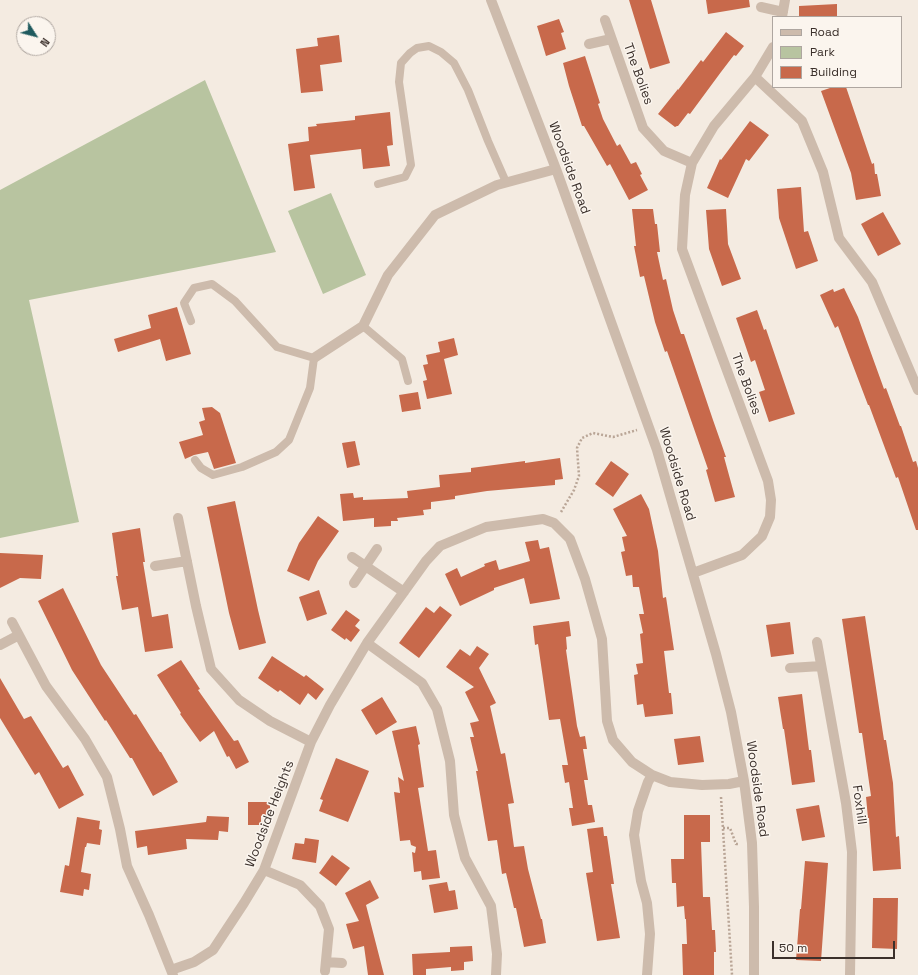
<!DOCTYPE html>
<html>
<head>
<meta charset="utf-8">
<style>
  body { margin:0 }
  #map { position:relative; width:918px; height:975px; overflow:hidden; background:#f4ebe1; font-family:"Space Grotesk",sans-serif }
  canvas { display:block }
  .legend { position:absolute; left:772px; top:16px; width:130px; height:72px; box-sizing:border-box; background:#fbf5ee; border:1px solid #aea6a0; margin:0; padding:5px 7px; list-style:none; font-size:12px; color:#3b302b }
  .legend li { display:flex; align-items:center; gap:8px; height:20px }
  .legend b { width:20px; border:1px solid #aea6a0 }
  .north { position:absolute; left:16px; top:16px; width:40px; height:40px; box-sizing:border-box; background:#fbf5ee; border:1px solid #aea6a0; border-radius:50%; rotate:126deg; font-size:11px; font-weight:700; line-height:16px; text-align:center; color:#3b302b }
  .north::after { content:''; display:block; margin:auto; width:14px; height:18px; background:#1f5a5e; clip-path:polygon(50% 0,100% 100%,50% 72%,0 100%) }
  .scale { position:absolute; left:772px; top:941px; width:123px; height:18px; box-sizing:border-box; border:2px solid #3b302b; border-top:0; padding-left:5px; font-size:12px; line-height:14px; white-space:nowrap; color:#3b302b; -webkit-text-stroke:3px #fbf5ee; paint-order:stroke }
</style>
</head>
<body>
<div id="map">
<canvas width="918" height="975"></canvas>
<ul class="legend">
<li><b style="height:5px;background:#cdbbac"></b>Road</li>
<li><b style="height:11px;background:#b8c4a0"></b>Park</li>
<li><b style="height:11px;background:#c8694b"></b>Building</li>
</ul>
<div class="north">N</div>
<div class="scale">50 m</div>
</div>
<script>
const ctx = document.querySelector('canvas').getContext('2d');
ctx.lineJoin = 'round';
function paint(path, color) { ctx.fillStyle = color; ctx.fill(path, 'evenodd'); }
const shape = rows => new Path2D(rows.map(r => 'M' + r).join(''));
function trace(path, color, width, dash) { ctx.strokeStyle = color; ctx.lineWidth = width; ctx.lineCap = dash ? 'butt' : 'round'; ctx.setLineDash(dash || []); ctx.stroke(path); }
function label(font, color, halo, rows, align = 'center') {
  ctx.font = font + ' "Space Grotesk",sans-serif'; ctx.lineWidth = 3; ctx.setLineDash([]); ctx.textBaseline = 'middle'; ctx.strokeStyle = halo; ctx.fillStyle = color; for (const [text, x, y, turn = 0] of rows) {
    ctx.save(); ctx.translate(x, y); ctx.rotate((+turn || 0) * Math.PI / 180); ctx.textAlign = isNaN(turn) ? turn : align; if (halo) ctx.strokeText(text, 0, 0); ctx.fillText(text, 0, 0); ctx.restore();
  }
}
const green = shape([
  [205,80,276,252,29,300,79,522,0,538,0,190],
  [331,193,366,275,323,294,288,211]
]);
const building = shape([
  [629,0,651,0,670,63,650,69],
  [706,0,749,0,750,7,708,14],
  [837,4,837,17,799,17,799,6],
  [559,19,564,32,561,33,566,49,546,56,537,26],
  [726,32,744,46,736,56,734,55,721,72,690,114,688,113,678,126,677,126,675,127,658,114,678,89,678,90,701,60,703,62],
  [339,35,342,62,320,65,323,91,301,93,296,49,318,46,317,38],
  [585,56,600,103,598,104,603,119,617,146,620,144,631,164,636,162,642,174,640,175,648,190,629,200,610,164,607,166,584,126,582,126,569,86,563,63],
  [833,87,846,87,872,164,874,163,875,174,877,174,881,196,856,200,851,173,821,91],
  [390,112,393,145,387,146,390,166,363,169,361,149,310,155,315,188,294,191,288,144,309,141,308,127,317,126,316,124,355,120,355,116],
  [750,121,769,135,749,161,746,159,728,198,707,188,720,159,721,160],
  [801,187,804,232,808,231,818,261,796,269,779,218,777,189],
  [632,209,653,209,655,224,657,224,660,252,657,252,663,280,666,279,673,310,681,334,684,334,713,420,726,457,724,457,735,497,715,502,706,470,708,469,667,351,665,352,655,322,644,276,640,277,634,246,636,246],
  [726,209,728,244,741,279,722,286,709,249,706,210],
  [883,212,901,244,878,256,861,224],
  [844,288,858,317,884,389,886,388,900,426,901,426,913,462,916,461,918,468,918,530,916,530,898,477,896,478,869,405,868,405,838,326,835,328,820,295,833,289,834,292],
  [177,307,191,354,166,361,160,339,118,352,114,339,151,328,148,315],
  [757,310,764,330,766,329,795,414,769,422,759,392,765,390,755,360,751,362,736,318],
  [454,338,458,355,444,359,452,394,427,399,423,381,427,380,423,365,428,364,426,355,440,352,438,342],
  [418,392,421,409,402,412,399,395],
  [212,407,220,413,236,463,214,469,208,452,194,455,185,459,179,442,203,435,199,422,205,420,202,408],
  [355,441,360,465,347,468,342,443],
  [560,458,563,479,555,480,555,485,487,491,455,496,455,499,431,502,431,509,423,510,424,515,397,518,398,521,391,521,391,526,374,527,374,518,343,521,340,494,353,493,354,498,363,497,363,500,408,498,407,491,440,487,439,475,471,472,471,468,525,461,525,463],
  [611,461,629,474,613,497,595,484],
  [641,494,649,509,658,551,663,598,666,597,674,650,664,651,669,693,671,693,673,714,645,717,643,704,637,705,634,675,638,674,636,664,643,663,640,634,643,633,639,614,644,614,639,587,633,587,632,575,626,576,621,552,625,551,622,537,627,536,613,509],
  [235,501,258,610,266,643,239,650,229,613,207,507],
  [318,516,339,531,318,561,309,581,287,571,299,543],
  [140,528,145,562,143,562,152,617,168,614,173,648,145,652,138,607,122,610,116,576,118,576,112,533],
  [538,540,540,549,549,547,560,599,530,604,524,578,494,588,494,590,460,606,445,574,457,568,461,577,485,566,484,564,496,560,499,570,530,561,525,542],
  [0,553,43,555,41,579,20,578,0,588],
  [63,588,101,665,134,715,136,714,160,752,161,752,178,782,153,796,132,758,130,758,106,720,105,721,72,670,38,601],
  [319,590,327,614,307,621,299,597],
  [440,606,452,615,419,658,399,643,426,607,434,613],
  [346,610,360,620,355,626,360,630,351,642,346,638,345,640,331,630],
  [865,616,884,740,886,740,893,783,896,837,899,836,901,869,873,871,869,818,868,818,866,797,871,796,862,733,859,733,842,619],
  [569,621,571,636,566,637,567,649,566,650,577,726,580,737,585,736,587,749,583,749,588,780,584,780,588,805,592,805,595,822,572,826,569,808,573,808,569,782,565,783,562,765,568,765,560,719,549,720,538,644,535,645,533,626],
  [790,622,794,654,771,657,766,625],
  [477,646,489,654,479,668,496,703,490,706,501,754,505,753,514,803,508,804,514,847,524,846,528,869,541,919,542,919,546,943,524,947,516,908,514,908,506,873,502,874,497,840,488,841,476,771,478,771,470,737,474,737,470,723,479,721,465,692,474,687,446,667,460,649,470,656],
  [272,656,304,677,306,675,324,689,316,700,308,693,300,705,280,690,278,692,258,678],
  [181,660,200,689,198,690,234,741,238,740,249,762,236,769,229,756,227,757,214,731,200,742,180,714,181,713,157,675],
  [0,678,24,719,31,716,63,768,68,765,84,795,59,809,39,772,35,775,0,718],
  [802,694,809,750,811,750,815,782,792,785,784,729,783,729,778,697],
  [382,697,397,722,376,735,361,710],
  [416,726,420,744,418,745,424,787,418,788,428,851,436,850,440,878,422,880,421,871,414,872,412,852,415,853,416,847,411,845,410,840,400,841,394,792,400,793,398,777,404,781,392,731],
  [700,736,704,762,678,765,674,739],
  [336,758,369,771,348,822,319,811,323,800,320,799],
  [248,802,270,802,270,816,261,816,261,825,248,825],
  [819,805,825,837,802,841,796,809],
  [684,815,710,815,710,842,701,842,703,897,710,897,712,930,715,930,716,952,714,952,714,975,683,975,682,944,687,944,686,919,685,919,684,906,677,907,676,883,672,883,671,859,684,859],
  [207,816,229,817,228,832,219,831,218,840,186,839,187,849,148,855,147,846,137,848,135,831,206,822],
  [77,817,100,821,99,829,102,830,100,845,87,843,86,847,85,847,81,872,91,874,89,890,84,889,83,896,60,892,65,865,69,866],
  [603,827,604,836,607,836,614,884,611,884,620,938,597,941,586,873,593,872,587,829],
  [305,838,319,840,316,863,292,859,295,843,304,844],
  [332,855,350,868,336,886,319,873],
  [805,861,828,863,821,961,796,960,800,909,801,909],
  [370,880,379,898,366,905,384,975,368,975,364,946,353,949,346,924,359,921,345,893],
  [447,882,449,891,455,890,458,909,434,913,429,885],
  [873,898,898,898,897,949,872,948],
  [472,946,473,961,464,962,464,970,451,971,451,967,426,969,426,975,413,975,412,954,450,952,450,947]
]);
const path = shape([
  [561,512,574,490,579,476,577,448,582,438,593,433,613,437,637,430],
  [721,797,732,975],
  [723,828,730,828,736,844,739,844]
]);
const lane = shape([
  [378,184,405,177,411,165,399,82,401,63,410,53,417,48,429,46,441,52,454,63,468,90,488,141,506,182],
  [191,321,184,303,194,288,212,284,235,301,277,347,314,358,310,388,289,440,276,452,242,467,213,475,201,468,195,460],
  [363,326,402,359,408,381]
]);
const street = shape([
  [491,0,556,169,657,450,716,654,731,712,744,781,752,843,754,907,754,975],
  [761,7,783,12],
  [782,17,785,0],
  [605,20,643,128,664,151,692,163],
  [589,44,611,39],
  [755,77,802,121,823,172,839,238,872,282,918,390],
  [314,358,363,326,388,275,435,215,497,185,556,169],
  [178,518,196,606,211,669,239,700,270,721,311,742],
  [352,557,404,592],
  [155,566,187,561],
  [693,573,742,555,762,536,770,517,771,500,768,481,682,249,685,195,692,163,714,126,755,77,773,47],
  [354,583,377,549],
  [12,622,46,686,85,739,107,777,120,829,127,866,149,915,173,975],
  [817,642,846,803,852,852,850,975],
  [367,643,422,683,437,709,450,761,454,815,465,858,491,906,497,954,496,975],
  [0,645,19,635],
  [790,668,821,666],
  [264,870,300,885,320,906,329,929,325,971],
  [326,962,342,963],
  [171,970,194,962,213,950,244,903,264,870,311,742,330,705,367,643,426,561,440,546,486,527,543,519,554,523,570,539,585,579,602,639,607,721,613,740,632,762,652,775,670,782,702,785,729,784,744,781],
  [647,975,650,934,647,903,641,881,634,835,638,811,648,782,652,775]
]);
const streetNames = [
  ["The Bolies",638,74,70],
  ["Woodside Road",569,168,70],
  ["The Bolies",746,384,70],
  ["Woodside Road",677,474,73],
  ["Woodside Road",757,789,82],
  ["Foxhill",859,805,82],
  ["Woodside Heights",270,814,-69]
];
paint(green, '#b8c4a0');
paint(building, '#c8694b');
trace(path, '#b9a596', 2.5, [2, 2]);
trace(lane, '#cdbbac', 8);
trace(street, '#cdbbac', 10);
label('13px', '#3b302b', '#fbf5ee', streetNames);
</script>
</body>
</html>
